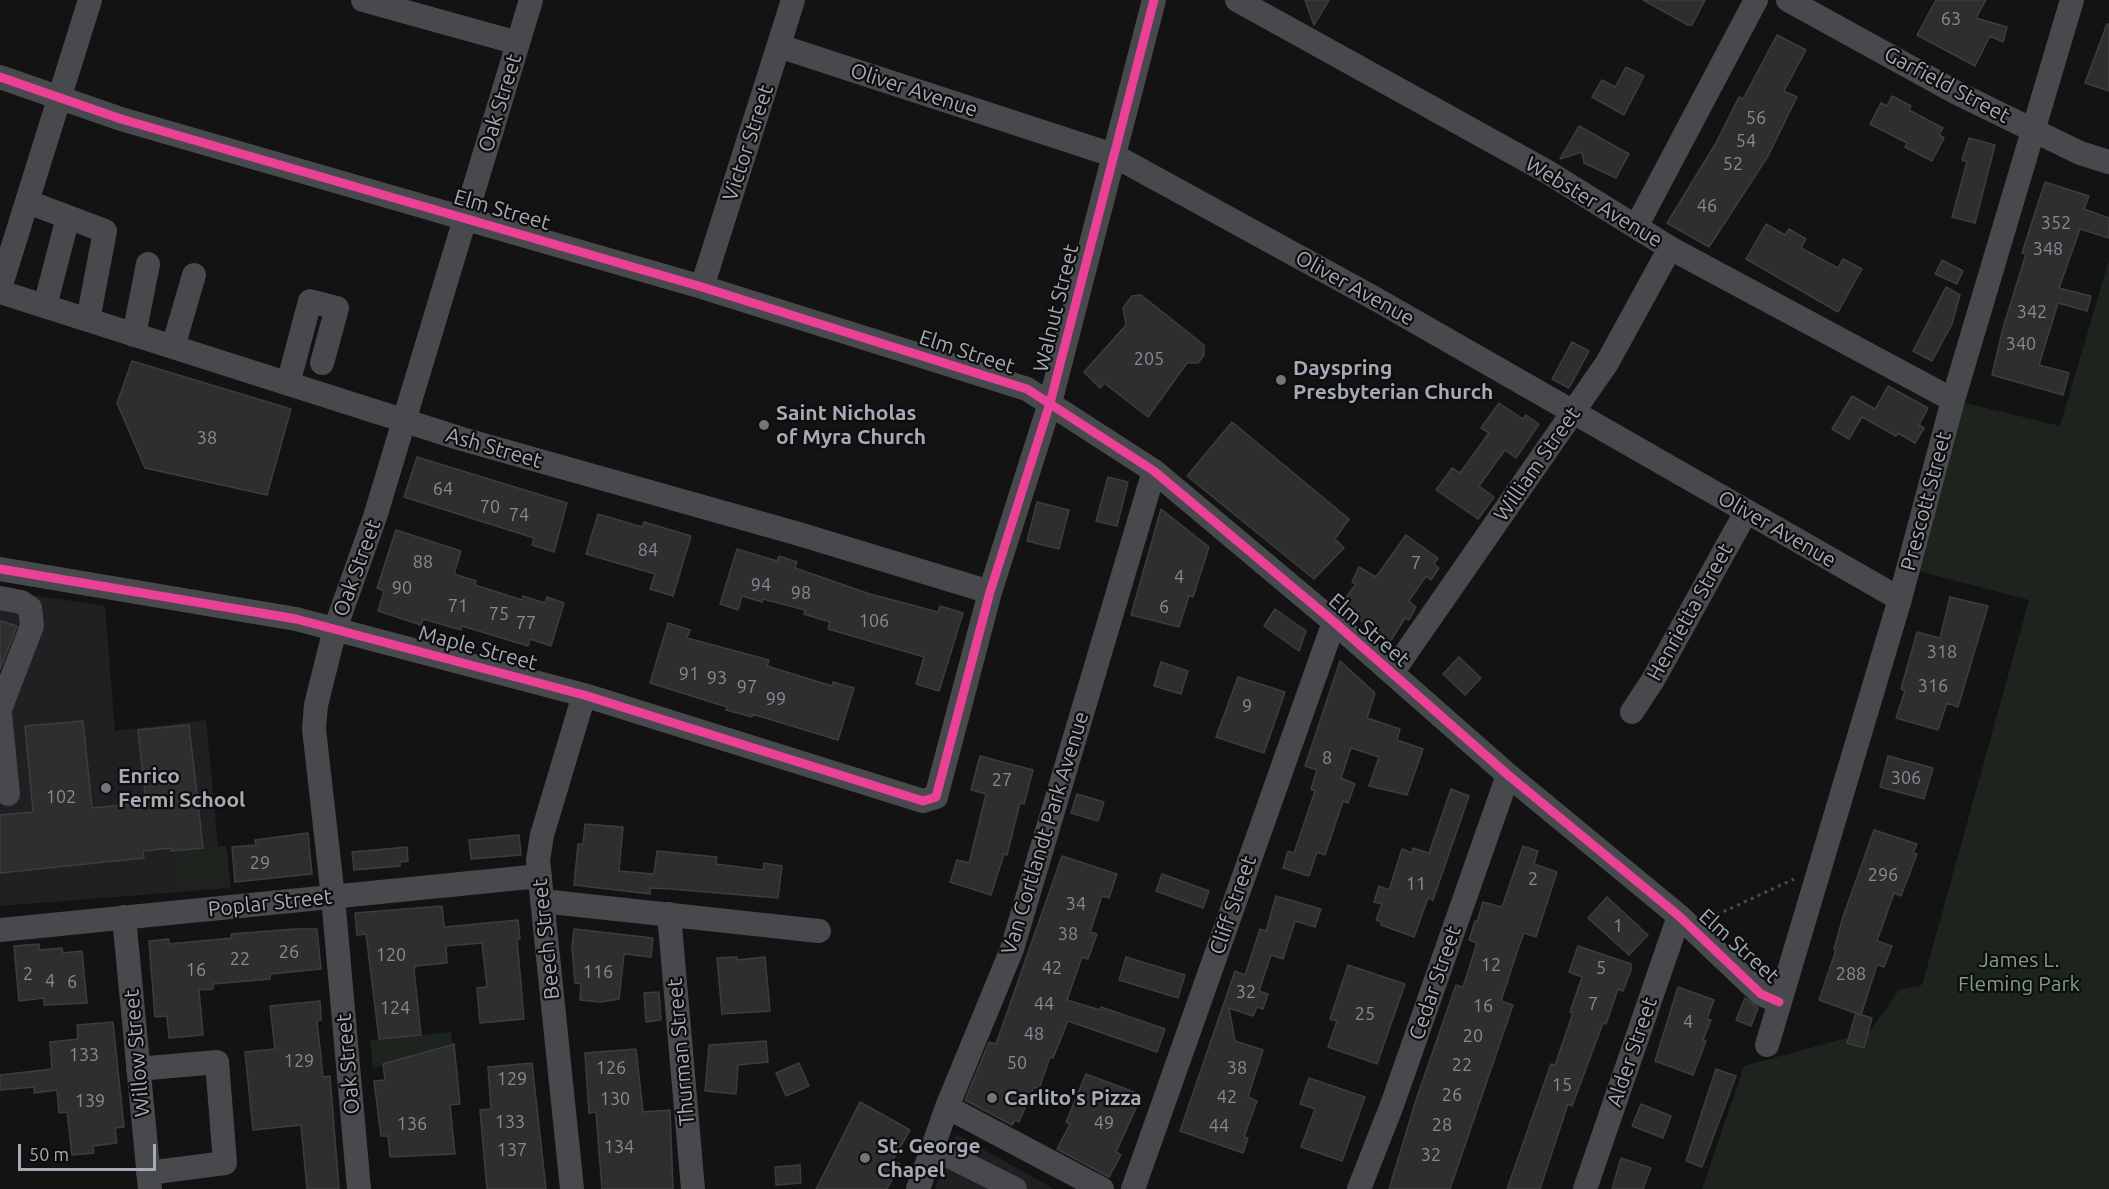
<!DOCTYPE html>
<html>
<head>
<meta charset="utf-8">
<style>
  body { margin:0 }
  #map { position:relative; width:2109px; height:1189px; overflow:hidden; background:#131314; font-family:Ubuntu,sans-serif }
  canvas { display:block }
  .scale { position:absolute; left:18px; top:1144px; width:138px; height:27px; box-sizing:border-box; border:3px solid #a5aab4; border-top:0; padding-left:8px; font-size:18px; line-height:21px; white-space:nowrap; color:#a5aab4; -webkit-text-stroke:4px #0e0e0f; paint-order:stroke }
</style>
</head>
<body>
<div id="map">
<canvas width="2109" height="1189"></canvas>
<div class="scale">50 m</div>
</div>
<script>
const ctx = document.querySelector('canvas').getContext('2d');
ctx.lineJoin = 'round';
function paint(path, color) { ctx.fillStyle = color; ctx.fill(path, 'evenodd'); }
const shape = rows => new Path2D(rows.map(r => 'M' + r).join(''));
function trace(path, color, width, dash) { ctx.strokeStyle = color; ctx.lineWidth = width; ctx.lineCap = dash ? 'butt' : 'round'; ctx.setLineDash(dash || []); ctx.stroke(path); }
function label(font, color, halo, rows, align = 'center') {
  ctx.font = font + ' Ubuntu,sans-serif'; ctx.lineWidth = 4.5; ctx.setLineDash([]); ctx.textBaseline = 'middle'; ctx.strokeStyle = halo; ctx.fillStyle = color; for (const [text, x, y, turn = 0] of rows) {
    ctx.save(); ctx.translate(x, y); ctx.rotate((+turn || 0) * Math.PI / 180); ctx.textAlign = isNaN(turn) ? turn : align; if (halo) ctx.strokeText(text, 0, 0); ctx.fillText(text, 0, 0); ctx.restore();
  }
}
const built = shape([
  [0,590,105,606,115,731,206,720,218,846,226,846,231,888,0,906],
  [956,1134,1054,1189,935,1189]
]);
const green = shape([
  [2109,260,2109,1189,1702,1189,1744,1066,1869,1032,1900,989,1922,985,2029,600,1907,568,1953,400,2060,426],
  [226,846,230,881,180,886,177,856,181,856,181,850],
  [451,1032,452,1043,373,1068,370,1040]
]);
const building = shape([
  [1305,0,1329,0,1314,25,1305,0],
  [1643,0,1705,0,1692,25,1688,25,1643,0],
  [1936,0,1986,0,1976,18,2007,27,2003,42,1990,36,1975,66,1917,35,1936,0],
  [2107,24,2109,24,2109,91,2085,83,2107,24],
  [1777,35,1806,50,1784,91,1797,97,1768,156,1709,247,1667,223,1716,143,1739,97,1743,99,1777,35],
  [1626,67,1644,76,1624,115,1592,97,1602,80,1615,87,1626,67],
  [1892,96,1911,106,1909,110,1943,128,1939,135,1944,138,1932,161,1905,147,1907,143,1870,124,1881,103,1887,106,1892,96],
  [1579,126,1629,154,1616,178,1584,163,1582,152,1560,159,1579,126],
  [1969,138,1995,145,1975,223,1952,217,1967,162,1962,160,1969,138],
  [2045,182,2089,196,2084,209,2109,218,2109,238,2080,229,2059,288,2091,296,2087,311,2058,303,2039,365,2069,373,2063,395,1992,375,2003,328,2026,254,2022,253,2045,182],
  [1766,224,1785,235,1789,229,1806,239,1801,248,1838,268,1843,259,1862,269,1838,312,1746,259,1766,224],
  [1942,260,1963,271,1957,284,1935,274,1942,260],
  [1946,287,1960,295,1952,324,1932,361,1913,351,1946,287],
  [1141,295,1204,345,1204,355,1198,363,1187,363,1148,417,1104,383,1100,388,1084,372,1126,325,1123,308,1132,296,1141,295],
  [1572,342,1589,351,1569,388,1552,379,1572,342],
  [132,361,291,409,267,495,145,468,117,403,132,361],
  [1888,386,1928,408,1919,425,1924,428,1915,443,1898,433,1896,436,1862,417,1849,439,1832,429,1852,396,1875,409,1888,386],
  [1499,403,1523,419,1526,415,1539,424,1516,458,1505,450,1479,486,1494,497,1478,519,1436,490,1452,468,1460,473,1489,433,1481,428,1499,403],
  [1232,422,1349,519,1335,539,1344,548,1314,579,1187,476,1232,422],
  [417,457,567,503,554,552,532,545,534,538,404,497,417,457],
  [1108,477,1128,482,1117,526,1096,521,1108,477],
  [1037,502,1069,510,1059,549,1027,541,1037,502],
  [1161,509,1209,547,1193,597,1189,596,1179,627,1131,615,1161,509],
  [598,514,642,527,644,522,691,536,673,596,650,589,655,574,586,554,598,514],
  [396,530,461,551,454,574,476,581,475,585,522,600,523,596,545,603,547,597,564,603,551,646,530,639,528,646,462,626,461,630,423,619,421,625,378,611,384,591,377,588,396,530],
  [1406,535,1438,558,1434,564,1439,568,1431,580,1426,576,1409,601,1416,607,1409,620,1405,618,1388,645,1345,606,1347,596,1356,584,1352,582,1359,567,1376,577,1406,535],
  [737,549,777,561,779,556,797,562,795,568,870,594,938,612,940,606,963,613,939,691,916,684,924,657,828,629,830,622,804,614,805,610,763,599,762,602,742,596,738,610,720,604,737,549],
  [1950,597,1988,606,1958,707,1947,703,1938,730,1896,718,1905,691,1901,689,1917,632,1940,638,1950,597],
  [1275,609,1306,631,1299,651,1264,626,1275,609],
  [0,621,17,626,0,669,0,621],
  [668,623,690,630,687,638,769,660,767,666,832,686,833,682,854,688,838,740,752,714,752,717,726,710,727,707,650,683,668,623],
  [1459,657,1481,678,1465,695,1443,674,1459,657],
  [1340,661,1375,693,1367,718,1400,729,1397,740,1423,749,1407,795,1369,786,1379,757,1351,748,1341,778,1355,784,1348,803,1343,801,1325,855,1317,852,1309,876,1283,868,1288,851,1294,853,1315,791,1311,789,1317,770,1305,766,1340,661],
  [1161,662,1188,671,1181,694,1154,686,1161,662],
  [1238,677,1285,692,1264,753,1216,737,1238,677],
  [83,721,92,808,146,803,138,730,189,725,203,848,171,851,171,848,143,851,144,858,0,873,0,815,33,812,25,726,83,721],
  [980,756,1033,770,1024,804,1020,803,1007,855,1004,854,991,895,950,882,957,860,969,863,986,794,971,790,980,756],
  [1888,756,1933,768,1924,799,1880,787,1888,756],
  [1451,789,1469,796,1433,900,1428,898,1414,937,1381,925,1382,922,1376,920,1382,904,1374,902,1379,886,1389,890,1402,849,1412,853,1413,848,1429,853,1451,789],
  [1077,794,1104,802,1098,821,1071,813,1077,794],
  [585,824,623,827,619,871,654,874,657,851,717,857,716,864,763,870,764,863,782,866,778,898,670,889,650,888,650,894,574,885,578,844,583,844,585,824],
  [1874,830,1917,844,1913,853,1917,854,1901,896,1894,893,1877,941,1892,946,1884,967,1877,965,1861,1015,1819,1000,1836,950,1834,949,1843,917,1874,830],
  [308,833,312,874,235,882,232,847,256,845,255,840,308,833],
  [519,835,521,855,471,859,469,840,519,835],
  [1523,846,1538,851,1534,864,1557,872,1536,937,1524,933,1517,952,1501,1001,1513,1005,1450,1189,1389,1189,1416,1100,1456,985,1463,987,1477,943,1469,940,1475,921,1477,922,1483,902,1502,907,1523,846],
  [407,847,408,861,400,862,400,866,354,870,352,852,407,847],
  [1062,856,1117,874,1109,898,1102,896,1090,932,1097,934,1088,959,1082,957,1067,1000,1100,1010,1101,1007,1165,1029,1157,1052,1068,1021,1053,1058,1050,1057,1039,1089,1034,1087,1019,1122,1015,1120,1012,1125,965,1100,989,1042,996,1044,1062,856],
  [1162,874,1209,891,1203,908,1156,891,1162,874],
  [1276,896,1321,909,1315,927,1295,921,1283,959,1271,955,1259,991,1268,994,1263,1009,1257,1007,1253,1016,1229,1008,1235,1041,1263,1050,1248,1097,1257,1101,1244,1137,1248,1138,1243,1153,1180,1131,1235,971,1245,975,1260,929,1266,931,1276,896],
  [1607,897,1648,935,1629,955,1588,918,1607,897],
  [442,906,444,927,518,920,520,939,517,939,524,1019,480,1023,477,988,487,987,482,943,446,946,447,963,416,966,414,969,421,1035,379,1039,366,934,357,935,355,913,442,906],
  [295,929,317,929,321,969,270,974,270,979,213,984,213,989,199,990,203,1035,169,1038,167,1016,155,1017,149,941,169,939,169,944,232,938,231,934,295,929],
  [574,929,653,938,651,957,624,954,619,999,601,1002,580,1000,581,984,575,983,572,947,574,929],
  [39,944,39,950,62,948,63,953,82,951,87,1003,44,1005,44,998,19,1001,14,946,39,944],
  [1578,946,1631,964,1631,970,1623,991,1618,989,1606,1024,1603,1023,1572,1106,1568,1104,1540,1189,1507,1189,1551,1064,1555,1065,1573,1013,1570,1012,1582,977,1569,972,1578,946],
  [737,957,737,960,765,957,770,1011,722,1014,717,958,737,957],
  [1126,957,1185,975,1178,998,1119,980,1126,957],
  [1348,965,1405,984,1377,1064,1328,1047,1337,1021,1330,1019,1348,965],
  [1678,987,1714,1000,1707,1019,1711,1020,1703,1040,1706,1041,1693,1075,1655,1061,1678,987],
  [659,992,661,1020,646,1022,644,993,659,992],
  [1745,998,1758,1008,1751,1026,1736,1020,1745,998],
  [320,1001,321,1020,317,1021,320,1048,323,1077,330,1076,339,1189,307,1189,301,1125,253,1130,245,1052,275,1049,270,1006,320,1001],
  [1856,1013,1872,1018,1864,1048,1847,1043,1856,1013],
  [113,1022,124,1127,115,1128,117,1143,93,1146,94,1153,72,1155,67,1112,59,1113,57,1090,34,1093,34,1087,0,1090,0,1075,52,1069,50,1042,78,1039,77,1025,113,1022],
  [766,1041,768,1062,738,1065,736,1094,705,1091,709,1045,766,1041],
  [454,1044,460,1104,450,1105,455,1154,390,1157,388,1136,381,1136,374,1081,385,1080,383,1064,454,1044],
  [636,1049,643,1112,670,1110,673,1189,602,1189,596,1112,589,1113,585,1053,636,1049],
  [532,1063,546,1189,487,1189,480,1110,491,1109,488,1067,532,1063],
  [799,1063,809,1086,786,1096,776,1073,799,1063],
  [1716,1069,1736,1076,1702,1167,1686,1161,1716,1069],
  [1086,1074,1142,1095,1116,1152,1121,1155,1109,1177,1057,1149,1070,1124,1066,1122,1086,1074],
  [1309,1078,1365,1097,1342,1161,1301,1147,1315,1109,1300,1104,1309,1078],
  [860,1102,910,1130,892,1161,900,1164,887,1189,816,1189,860,1102],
  [1641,1104,1671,1116,1663,1138,1632,1126,1641,1104],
  [1621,1158,1651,1168,1643,1189,1612,1189,1621,1158],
  [800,1165,801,1183,776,1185,775,1167,800,1165]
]);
const path = shape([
  [1710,918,1794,879]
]);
const minor = shape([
  [363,0,518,43],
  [1237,0,1546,171,1670,248,1953,400],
  [1788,0,1955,92,2080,153,2109,162],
  [779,46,1113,155,1374,298,1900,599],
  [0,77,121,119,702,287,1027,389,1154,471,1334,622,1508,775,1679,916,1761,994,1779,1002],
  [28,202,105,231,88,320],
  [1636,227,1756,0],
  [702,287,793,0],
  [0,288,90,0],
  [0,292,462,439,799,534,990,592],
  [45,306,68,217],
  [134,335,148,264],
  [173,347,194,275],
  [288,384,310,301,337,308,322,363],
  [0,569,296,619,584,695,923,801,936,797,990,592,1050,403,1154,0],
  [0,598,21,602,30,608,32,626,0,709],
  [1392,673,1607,363,1670,248],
  [1632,712,1653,680,1746,512],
  [0,714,8,794],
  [542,901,819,931],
  [669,914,693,1189],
  [124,917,150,1189],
  [0,930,540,876],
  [1767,1045,1900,599,1953,400,2072,0],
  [138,1069,217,1062,225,1163,148,1173],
  [947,1107,1102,1189],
  [933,1148,1015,1189],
  [359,1189,333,897,314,729,316,705,335,629,375,517,531,0],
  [572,1189,538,860,542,835,584,695],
  [918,1189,947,1107,1012,949,1154,471],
  [1133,1189,1334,622],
  [1359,1189,1392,1105,1508,775],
  [1585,1189,1679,916]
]);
const cycleway = shape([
  [0,77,121,119,702,287,1027,389,1154,471,1334,622,1508,775,1679,916,1761,994,1779,1002],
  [0,569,296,619,584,695,923,801,936,797,990,592,1050,403,1154,0]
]);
const markers = [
  [1281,380,6,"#72757c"],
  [764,425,6,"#72757c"],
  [106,788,6,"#72757c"],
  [992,1098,6,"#72757c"],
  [865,1158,6,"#72757c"]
];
const numberNames = [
  ["63",1951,19],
  ["56",1756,118],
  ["54",1746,141],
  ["52",1733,164],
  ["46",1707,206],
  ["352",2056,223],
  ["348",2048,249],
  ["342",2032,312],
  ["340",2021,344],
  ["205",1149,359],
  ["38",207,438],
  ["64",443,489],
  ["70",490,507],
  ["74",519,515],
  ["84",648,550],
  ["88",423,562],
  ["7",1416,563],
  ["4",1179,577],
  ["94",761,585],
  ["90",402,588],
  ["98",801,593],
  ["71",458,606],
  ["6",1164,607],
  ["75",499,614],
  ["106",874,621],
  ["77",526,623],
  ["318",1942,652],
  ["91",689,674],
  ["93",717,678],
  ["316",1933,686],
  ["97",747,687],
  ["99",776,699],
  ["9",1247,706],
  ["8",1327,758],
  ["306",1906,778],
  ["27",1002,780],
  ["102",61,797],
  ["29",260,863],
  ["296",1883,875],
  ["2",1533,879],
  ["11",1416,884],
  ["34",1076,904],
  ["1",1618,926],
  ["38",1068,934],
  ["26",289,952],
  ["120",391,955],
  ["22",240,959],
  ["12",1491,965],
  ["42",1052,968],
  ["5",1601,968],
  ["16",196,970],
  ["116",598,972],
  ["2",28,974],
  ["288",1851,974],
  ["4",50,981],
  ["6",72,982],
  ["32",1246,992],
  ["44",1044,1004],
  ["7",1593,1004],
  ["16",1483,1006],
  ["124",395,1008],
  ["25",1365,1014],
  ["4",1688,1022],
  ["48",1034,1034],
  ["20",1473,1036],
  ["133",84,1055],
  ["129",299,1061],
  ["50",1017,1063],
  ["22",1462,1065],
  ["126",611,1068],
  ["38",1237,1068],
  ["129",512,1079],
  ["15",1562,1085],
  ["26",1452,1095],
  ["42",1227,1097],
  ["130",615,1099],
  ["139",90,1101],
  ["133",510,1122],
  ["49",1104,1123],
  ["136",412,1124],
  ["28",1442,1125],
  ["44",1219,1126],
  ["134",619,1147],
  ["137",512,1150],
  ["32",1431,1155]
];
const streetNames = [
  ["Garfield Street",1947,85,28],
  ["Oliver Avenue",914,90,18],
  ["Oak Street",500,103,-73],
  ["Victor Street",748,143,-72],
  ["Webster Avenue",1594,202,31],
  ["Elm Street",502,210,16],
  ["Oliver Avenue",1355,288,29],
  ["Walnut Street",1056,308,-76],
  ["Elm Street",967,352,18],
  ["Ash Street",494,448,16],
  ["William Street",1537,464,-55],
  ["Prescott Street",1926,501,-75],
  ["Oliver Avenue",1777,529,30],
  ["Oak Street",357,568,-70],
  ["Henrietta Street",1690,612,-61],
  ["Elm Street",1369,630,41],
  ["Maple Street",478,648,15],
  ["Van Cortlandt Park Avenue",1045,833,-73],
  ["Poplar Street",270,903,-6],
  ["Cliff Street",1233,905,-71],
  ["Beech Street",546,939,-96],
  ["Elm Street",1739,946,42],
  ["Cedar Street",1435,983,-71],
  ["Thurman Street",681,1052,-95],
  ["Alder Street",1632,1052,-71],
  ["Willow Street",137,1053,-95],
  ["Oak Street",348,1064,-95]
];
const poiNames = [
  ["Dayspring",1293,368],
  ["Presbyterian Church",1293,392],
  ["Saint Nicholas",776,413],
  ["of Myra Church",776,437],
  ["Enrico",118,776],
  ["Fermi School",118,800],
  ["Carlito's Pizza",1004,1098],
  ["St. George",877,1146],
  ["Chapel",877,1170]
];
const parkNames = [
  ["James L.",2019,960],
  ["Fleming Park",2019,984]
];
paint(built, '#202022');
paint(green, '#1d241e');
paint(building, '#2e2e2f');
trace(building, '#3c3d40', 1.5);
trace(path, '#494b4e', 3, [3, 4.5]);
trace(minor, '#48494c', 24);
trace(cycleway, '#ea4096', 9);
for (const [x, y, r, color] of markers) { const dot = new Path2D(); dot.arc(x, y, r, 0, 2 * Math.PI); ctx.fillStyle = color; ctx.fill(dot); trace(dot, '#0e0e0f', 2); }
label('18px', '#878b93', null, numberNames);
label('21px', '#a5aab4', '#0e0e0f', streetNames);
label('bold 21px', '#a5aab4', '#0e0e0f', poiNames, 'left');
label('21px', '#7d9e7f', '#0e0e0f', parkNames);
</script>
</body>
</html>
